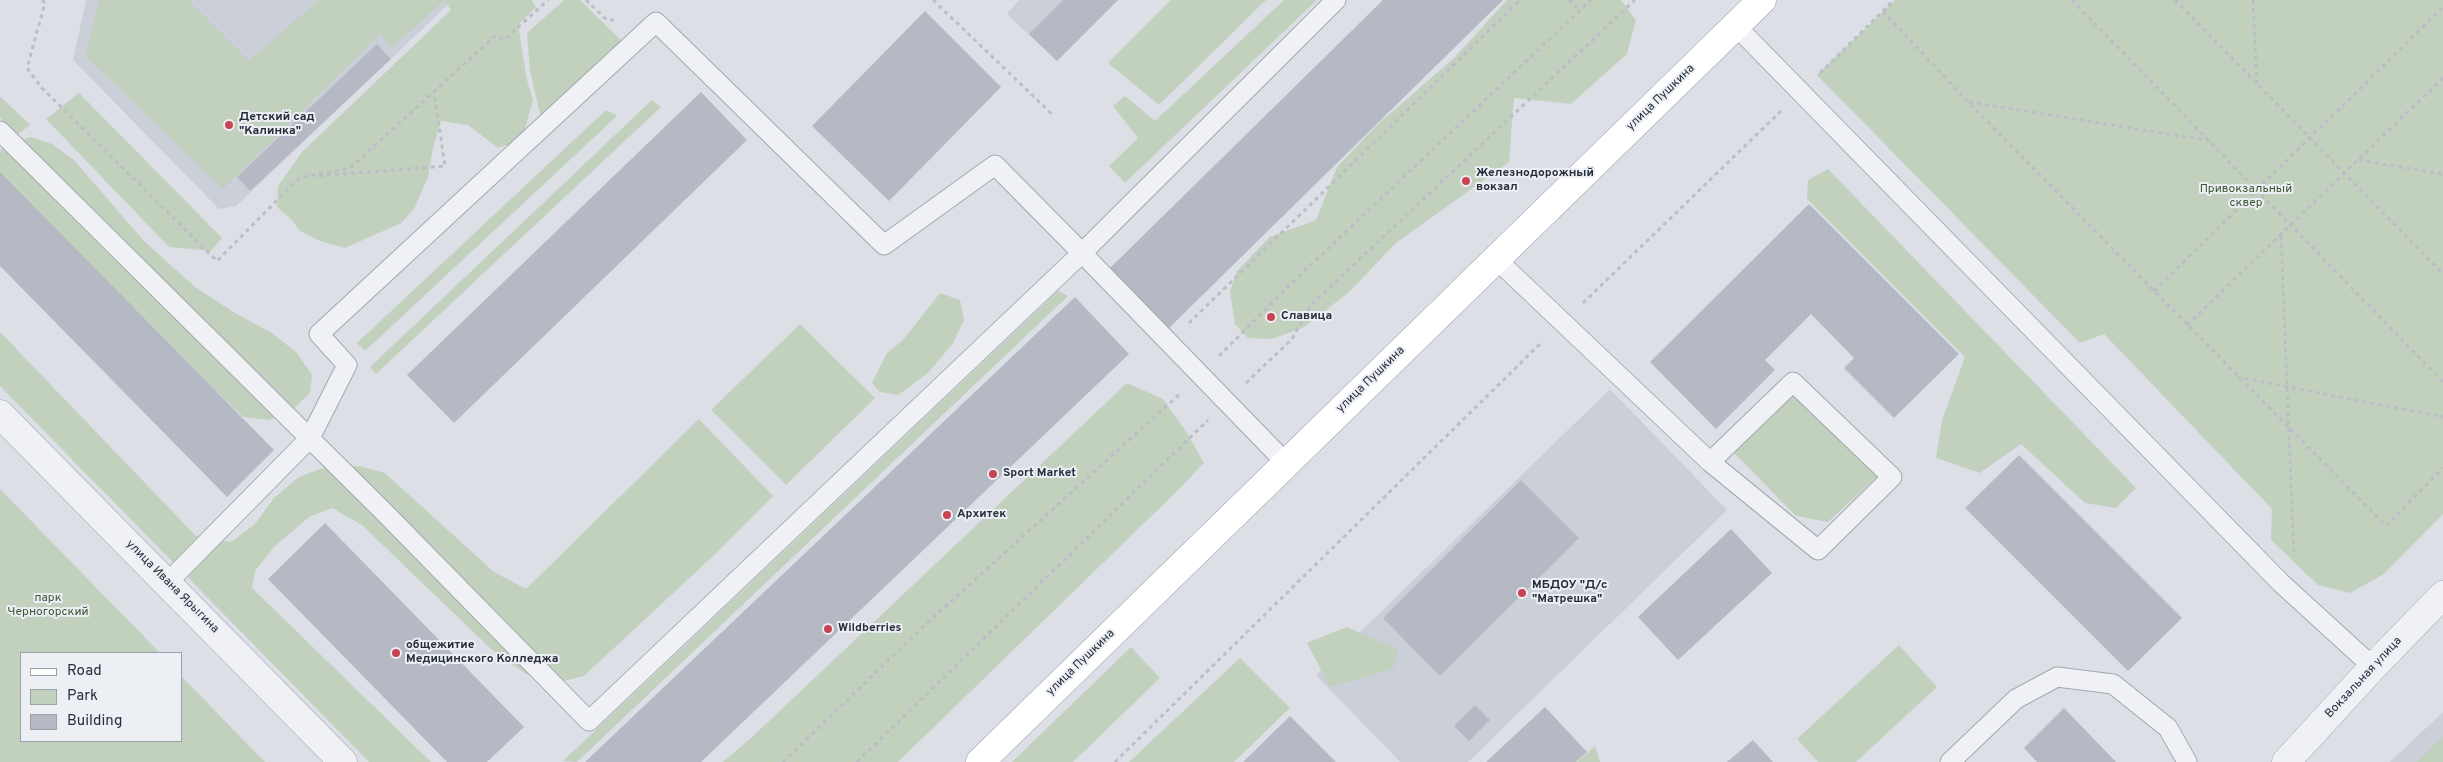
<!DOCTYPE html>
<html>
<head>
<meta charset="utf-8">
<style>
  body { margin:0 }
  #map { position:relative; width:2443px; height:762px; overflow:hidden; background:#dce0e6; font-family:Overpass,sans-serif }
  canvas { display:block }
  .legend { position:absolute; left:20px; top:652px; width:162px; height:90px; box-sizing:border-box; background:#eceff4; border:1px solid #9da2aa; margin:0; padding:6px 9px; list-style:none; font-size:15px; color:#262e3c }
  .legend li { display:flex; align-items:center; gap:10px; height:25px }
  .legend b { width:25px; border:1px solid #9da2aa }
</style>
</head>
<body>
<div id="map">
<canvas width="2443" height="762"></canvas>
<ul class="legend">
<li><b style="height:6px;background:#fff"></b>Road</li>
<li><b style="height:14px;background:#c2d0be"></b>Park</li>
<li><b style="height:14px;background:#b4b9c3"></b>Building</li>
</ul>
</div>
<script>
const ctx = document.querySelector('canvas').getContext('2d');
ctx.lineJoin = 'round';
function paint(path, color) { ctx.fillStyle = color; ctx.fill(path, 'evenodd'); }
const shape = rows => new Path2D(rows.map(r => 'M' + r).join(''));
function trace(path, color, width, dash) { ctx.strokeStyle = color; ctx.lineWidth = width; ctx.lineCap = dash ? 'butt' : 'round'; ctx.setLineDash(dash || []); ctx.stroke(path); }
function label(font, color, halo, rows, align = 'center') {
  ctx.font = font + ' Overpass,sans-serif'; ctx.lineWidth = 4; ctx.setLineDash([]); ctx.textBaseline = 'middle'; ctx.strokeStyle = halo; ctx.fillStyle = color; for (const [text, x, y, turn = 0] of rows) {
    ctx.save(); ctx.translate(x, y); ctx.rotate((+turn || 0) * Math.PI / 180); ctx.textAlign = isNaN(turn) ? turn : align; if (halo) ctx.strokeText(text, 0, 0); ctx.fillText(text, 0, 0); ctx.restore();
  }
}
const built = shape([
  [86,0,453,0,236,206,219,209,73,60],
  [1019,0,1118,0,1057,61,1007,14],
  [1610,389,1727,510,1468,762,1400,762,1316,675],
  [2443,712,2443,762,2390,762]
]);
const green = shape([
  [99,0,188,0,249,61,319,0,444,0,392,48,381,33,223,189,86,56],
  [444,0,532,0,536,7,518,25,527,80,533,100,522,140,498,148,468,125,441,121,433,148,428,177,414,209,401,223,345,248,320,241,300,231,292,220,277,207,278,186,302,152,451,10],
  [564,0,580,0,624,43,543,127,530,71,527,33],
  [1171,0,1266,0,1159,105,1108,63],
  [1284,0,1317,0,1125,183,1109,166,1138,138,1113,106,1125,96,1155,121],
  [1507,0,1621,0,1636,20,1627,54,1571,104,1514,98,1509,162,1396,243,1348,293,1304,327,1272,339,1248,338,1235,324,1230,291,1237,271,1270,237,1316,220,1337,167,1377,125,1454,58],
  [1895,0,2443,0,2443,514,2384,574,2350,593,2318,585,2271,540,2272,509,2104,334,2080,343,1817,75],
  [79,93,222,238,211,251,169,247,46,119],
  [0,96,30,125,17,135,0,118],
  [652,100,661,107,376,374,370,367],
  [606,110,617,116,365,351,357,343],
  [30,137,52,144,74,160,143,240,195,287,235,313,272,333,296,352,312,375,310,393,291,411,269,420,243,417,0,181,0,152,2,148],
  [1828,169,2136,488,2116,508,2085,503,2021,444,1980,473,1936,458,1942,420,1965,357,1807,199,1808,180],
  [1058,291,1068,296,577,762,563,761],
  [940,293,960,300,964,320,953,343,928,373,898,395,880,392,872,383,887,353,903,340],
  [800,324,875,398,786,485,711,410],
  [0,332,196,536,231,542,254,525,275,497,299,477,328,466,359,466,385,473,494,572,526,589,699,419,773,496,711,558,584,676,555,683,526,674,492,650,362,525,332,508,309,517,274,547,255,571,252,588,431,762,369,762,0,386],
  [1127,383,1163,399,1185,430,1204,463,1174,494,898,762,723,762,751,738],
  [1793,389,1882,472,1828,522,1796,516,1732,451],
  [0,489,160,653,21,653,21,741,181,741,181,676,265,762,0,762],
  [1347,627,1398,649,1393,669,1330,687,1307,643],
  [1899,645,1937,687,1856,762,1818,762,1797,739],
  [1131,647,1160,678,1073,762,1012,762],
  [1240,658,1290,708,1234,762,1129,762],
  [2443,737,2443,762,2417,762],
  [1595,746,1600,762,1577,762]
]);
const building = shape([
  [1063,0,1118,0,1057,61,1029,34],
  [1383,0,1503,0,1167,330,1108,270],
  [925,11,1001,87,889,201,812,126],
  [377,44,391,59,250,191,237,177],
  [701,92,747,140,454,423,407,375],
  [0,172,274,450,227,497,0,266],
  [1809,204,1959,354,1894,418,1844,368,1854,358,1811,314,1765,360,1775,370,1716,429,1650,362],
  [1075,297,1129,354,701,762,585,762],
  [2019,455,2182,618,2128,671,1965,508],
  [1521,480,1579,538,1440,676,1383,618],
  [325,523,524,727,487,762,447,762,268,579],
  [1731,529,1772,573,1678,660,1638,617],
  [1475,705,1490,720,1469,741,1454,726],
  [1545,707,1587,752,1576,762,1486,762],
  [2064,708,2116,762,2037,762,2024,748],
  [1290,716,1336,762,1243,762],
  [1753,740,1773,762,1727,762]
]);
const path = shape([
  [42,0,45,3,27,68,42,88,217,261,299,178,350,168,495,36,504,40,548,0],
  [586,0,607,20,616,20],
  [933,0,1054,116],
  [1569,0,1580,10],
  [2072,0,2443,382],
  [2175,0,2443,274],
  [2253,0,2257,84],
  [1883,11,1968,102,2386,526,2443,468],
  [1820,73,1894,0],
  [1969,102,2212,141],
  [2359,160,2443,174],
  [319,176,445,166,434,92],
  [2281,236,2294,557],
  [2154,291,2443,7],
  [1583,303,1781,111],
  [1189,323,1520,0],
  [2187,325,2443,78],
  [1219,356,1300,275,1591,0],
  [2237,377,2443,417],
  [1246,383,1292,339,1311,305,1635,0],
  [783,762,925,625,1181,393],
  [857,762,1208,420],
  [1115,762,1542,342]
]);
const lane = shape([
  [1736,26,2281,583,2373,667],
  [0,131,385,513,589,721,1082,253,1286,463],
  [1496,259,1710,462,1793,382,1892,477,1818,550,1710,462],
  [167,583,310,438,347,365,319,334,656,22,884,245,995,165,1082,253,1336,0],
  [1950,762,2016,699,2057,677,2113,684,2168,728,2187,762]
]);
const street = shape([
  [0,414,343,762],
  [2286,762,2373,667,2443,595]
]);
const primary = shape([
  [980,762,1762,0]
]);
const markers = [
  [229,125,5,"#ca4254"],
  [1466,181,5,"#ca4254"],
  [1271,317,5,"#ca4254"],
  [993,474,5,"#ca4254"],
  [947,515,5,"#ca4254"],
  [1522,593,5,"#ca4254"],
  [828,629,5,"#ca4254"],
  [396,653,5,"#ca4254"]
];
const streetNames = [
  ["улица Пушкина",1661,98,-44],
  ["улица Пушкина",1371,380,-44],
  ["улица Ивана Ярыгина",172,587,45],
  ["улица Пушкина",1081,663,-44],
  ["Вокзальная улица",2364,678,-47]
];
const poiNames = [
  ["Детский сад",239,118],
  ["\"Калинка\"",239,132],
  ["Железнодорожный",1476,174],
  ["вокзал",1476,188],
  ["Славица",1281,317],
  ["Sport Market",1003,474],
  ["Архитек",957,515],
  ["МБДОУ \"Д/с",1532,586],
  ["\"Матрешка\"",1532,600],
  ["Wildberries",838,629],
  ["общежитие",406,646],
  ["Медицинского Колледжа",406,660]
];
const parkNames = [
  ["Привокзальный",2246,190],
  ["сквер",2246,204],
  ["парк",48,599],
  ["Черногорский",48,613]
];
paint(built, '#cacfd8');
paint(green, '#c2d0be');
paint(building, '#b4b9c3');
trace(lane, '#a2a7b0', 21);
trace(street, '#a2a7b0', 29);
trace(primary, '#9ca4b1', 29);
trace(path, '#bbbec5', 3, [4, 4]);
trace(lane, '#eff1f5', 19);
trace(street, '#eff1f5', 28);
trace(primary, '#fff', 28);
for (const [x, y, r, color] of markers) { const dot = new Path2D(); dot.arc(x, y, r, 0, 2 * Math.PI); ctx.fillStyle = color; ctx.fill(dot); trace(dot, '#eceff4', 2); }
label('12px', '#262e3c', '#eceff4', streetNames);
label('bold 12px', '#262e3c', '#eceff4', poiNames, 'left');
label('12px', '#3a5734', '#eceff4', parkNames);
</script>
</body>
</html>
